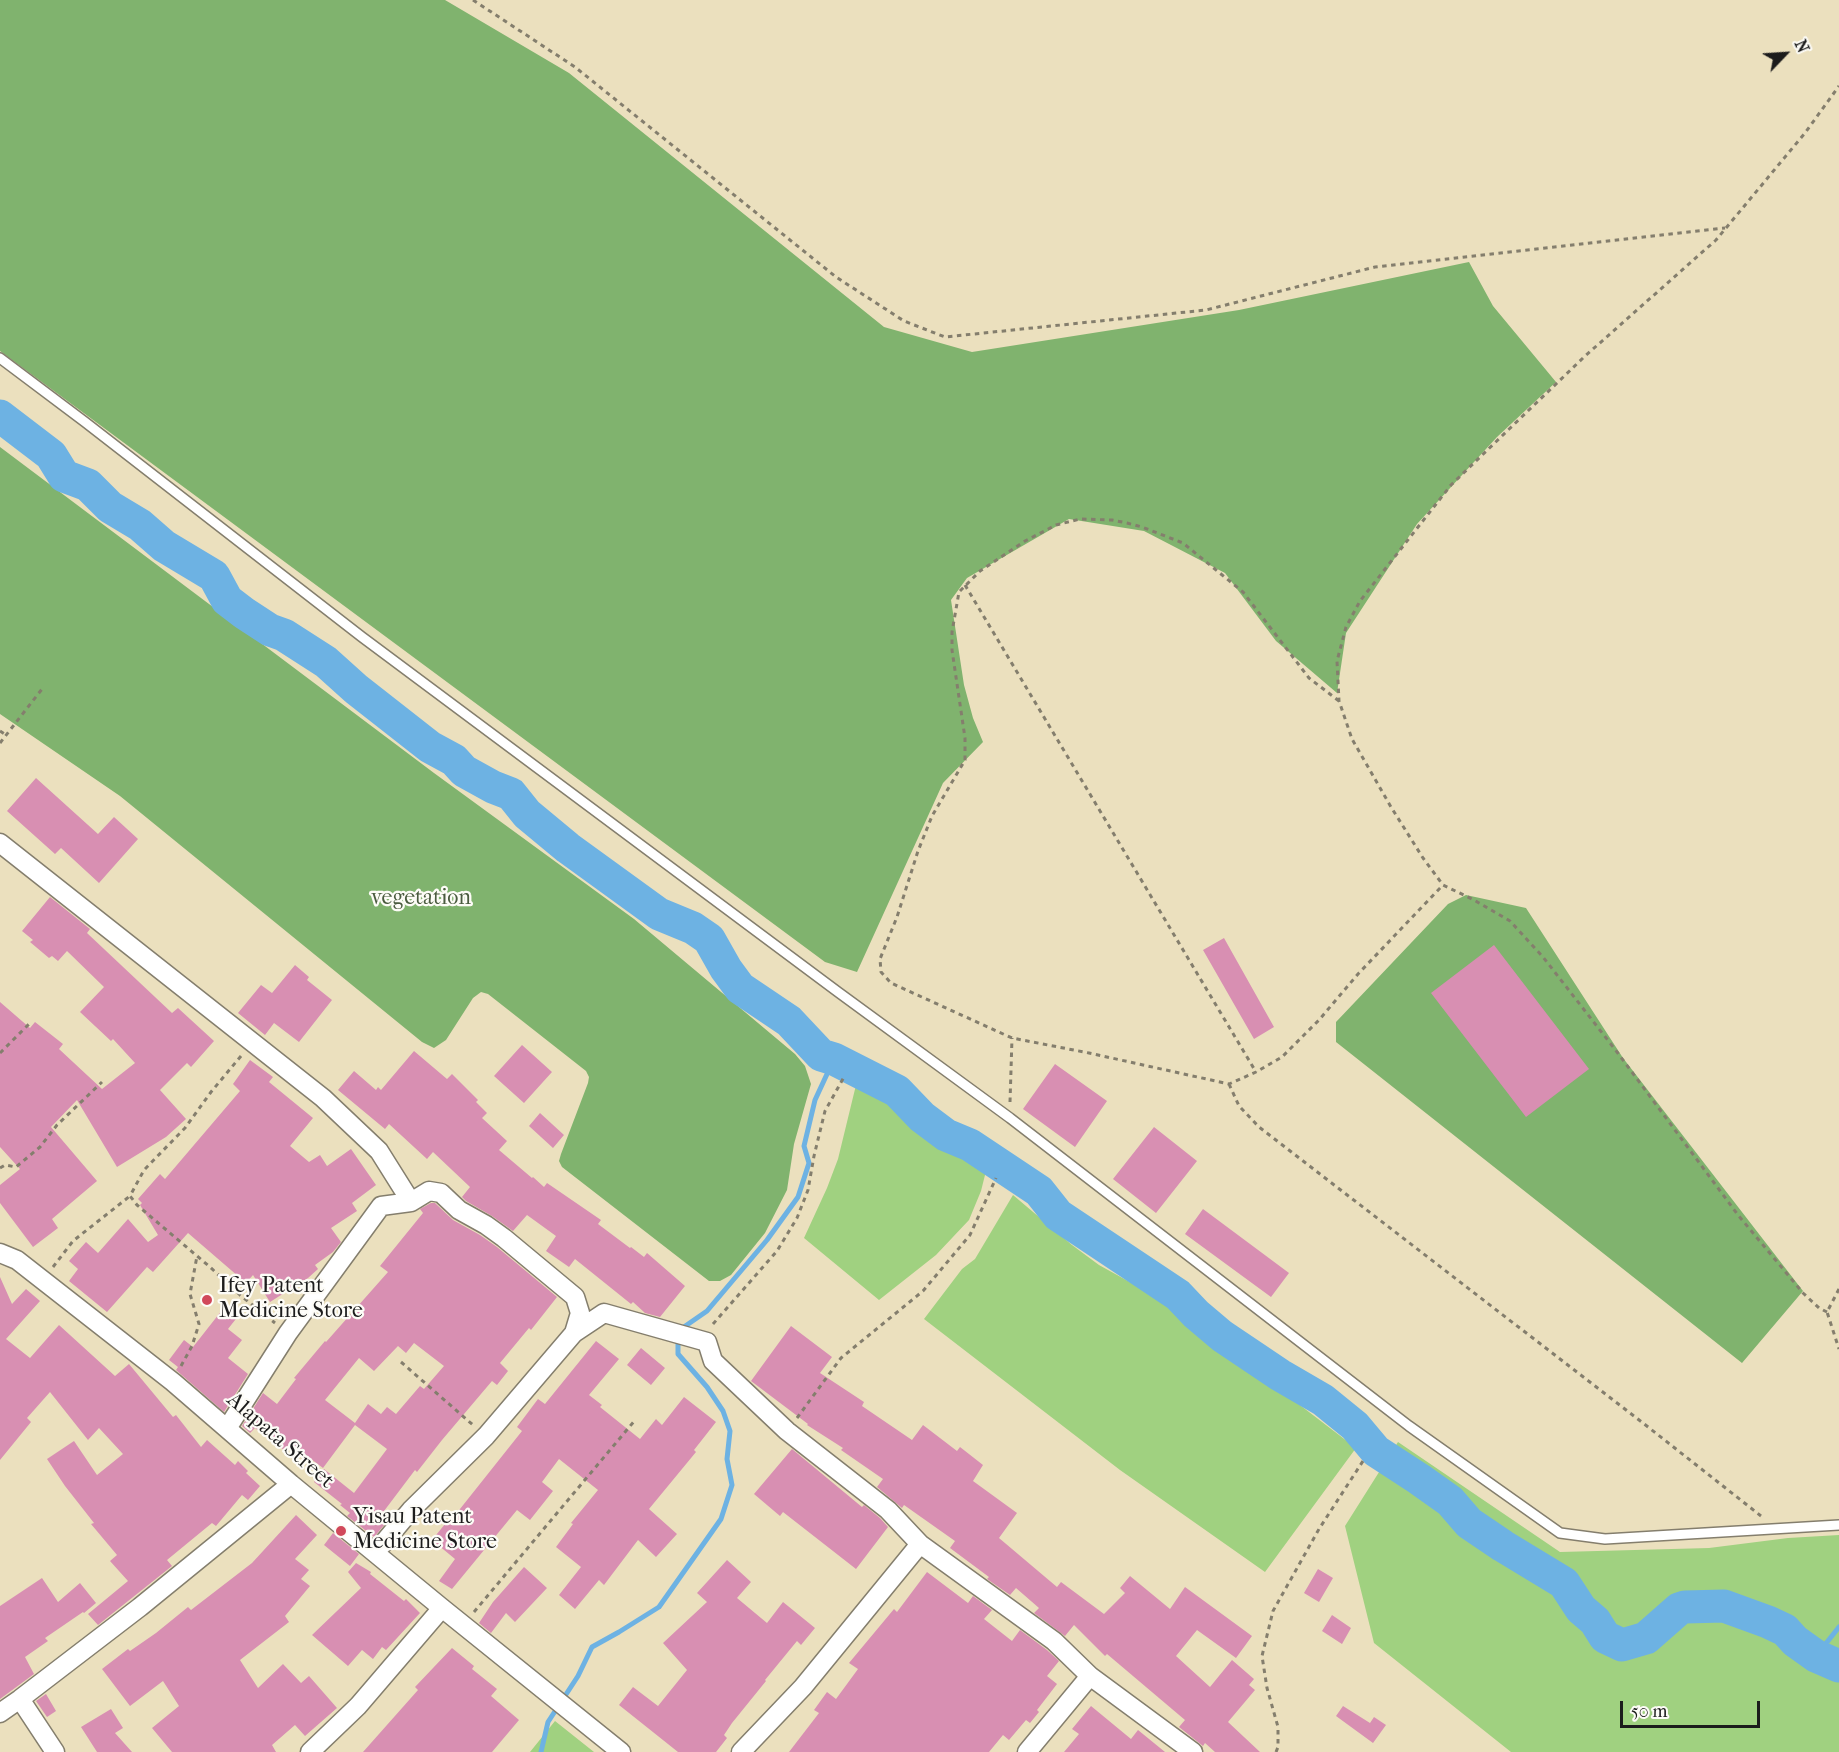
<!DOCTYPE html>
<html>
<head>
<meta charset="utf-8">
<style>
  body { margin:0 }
  #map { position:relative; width:1839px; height:1752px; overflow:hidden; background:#ebe0be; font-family:"IM FELL French Canon",serif }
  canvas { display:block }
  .north { position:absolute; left:1755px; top:24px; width:60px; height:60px; -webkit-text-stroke:4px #fdfcf7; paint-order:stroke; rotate:65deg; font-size:16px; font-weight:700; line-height:24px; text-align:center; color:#1c1c1c }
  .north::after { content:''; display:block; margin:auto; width:21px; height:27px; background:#1c1c1c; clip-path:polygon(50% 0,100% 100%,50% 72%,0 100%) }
  .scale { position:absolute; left:1620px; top:1701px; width:140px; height:27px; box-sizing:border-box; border:3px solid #1c1c1c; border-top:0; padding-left:8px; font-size:18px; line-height:21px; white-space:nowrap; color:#1c1c1c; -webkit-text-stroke:4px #fdfcf7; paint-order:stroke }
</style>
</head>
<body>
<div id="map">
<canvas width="1839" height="1752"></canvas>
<div class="north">N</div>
<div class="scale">50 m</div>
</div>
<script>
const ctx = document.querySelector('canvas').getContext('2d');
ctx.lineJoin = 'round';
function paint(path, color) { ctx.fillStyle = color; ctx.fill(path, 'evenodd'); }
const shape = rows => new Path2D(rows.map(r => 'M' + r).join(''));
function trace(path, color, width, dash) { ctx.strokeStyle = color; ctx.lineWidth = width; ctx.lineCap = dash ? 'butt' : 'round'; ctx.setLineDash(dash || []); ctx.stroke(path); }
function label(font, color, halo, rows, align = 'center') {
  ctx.font = font + ' "IM FELL French Canon",serif'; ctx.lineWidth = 4.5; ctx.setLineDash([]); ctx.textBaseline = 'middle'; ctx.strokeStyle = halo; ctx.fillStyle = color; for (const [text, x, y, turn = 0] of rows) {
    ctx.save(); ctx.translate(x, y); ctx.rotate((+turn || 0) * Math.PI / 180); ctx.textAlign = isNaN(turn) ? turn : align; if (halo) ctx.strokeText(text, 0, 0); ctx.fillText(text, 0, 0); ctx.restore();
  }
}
const green = shape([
  [856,1085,906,1102,987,1167,981,1191,969,1220,936,1255,879,1300,804,1238,827,1188,838,1159],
  [1013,1195,1072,1245,1099,1265,1164,1301,1356,1448,1265,1572,1120,1470,924,1319,962,1269,975,1259],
  [1398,1442,1560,1552,1709,1548,1788,1538,1839,1535,1839,1752,1511,1752,1374,1643,1345,1526],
  [555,1721,594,1752,530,1752]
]);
const forest = shape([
  [0,0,445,0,569,73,884,327,972,352,1239,310,1469,262,1493,306,1556,382,1497,437,1417,524,1346,633,1337,693,1276,641,1225,573,1144,531,1069,519,967,578,951,600,964,685,973,718,983,742,943,783,857,972,825,962,0,351],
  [0,447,434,773,634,919,795,1054,805,1066,811,1084,794,1144,787,1190,765,1233,731,1275,720,1281,709,1281,562,1167,559,1161,561,1154,588,1083,589,1077,586,1071,488,994,481,992,473,998,446,1040,434,1048,422,1042,120,796,0,714],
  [1466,895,1526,908,1623,1058,1803,1291,1742,1363,1336,1042,1336,1022,1448,904]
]);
const stream = shape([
  [681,1329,707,1311,767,1240,798,1197,809,1163,804,1146,815,1100,834,1059],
  [1816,1656,1839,1627],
  [541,1752,548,1722,578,1676,592,1647,619,1632,659,1607,721,1519,732,1485,727,1459,730,1431,723,1411,707,1387,678,1354,678,1337]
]);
const river = shape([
  [0,416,51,455,64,476,88,485,110,507,140,525,164,546,214,576,227,600,244,613,270,630,284,635,326,662,356,689,430,747,454,760,464,771,493,787,511,794,527,814,568,848,659,914,693,928,709,939,726,969,740,988,789,1021,821,1055,834,1059,897,1091,922,1117,946,1135,970,1145,1039,1191,1058,1215,1178,1295,1196,1314,1222,1336,1280,1375,1323,1400,1355,1426,1376,1451,1419,1479,1450,1501,1469,1523,1503,1546,1564,1583,1581,1609,1595,1621,1605,1637,1622,1645,1646,1638,1679,1609,1685,1607,1724,1606,1768,1622,1785,1630,1795,1641,1816,1656,1839,1666]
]);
const building = shape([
  [36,778,98,834,114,817,138,839,99,883,61,848,55,854,7,811],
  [50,897,90,929,87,933,172,1013,178,1008,214,1041,191,1067,187,1063,160,1090,186,1119,166,1137,117,1167,77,1100,51,1127,97,1181,52,1219,58,1228,33,1247,0,1203,0,1185,20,1169,0,1147,0,1002,30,1028,35,1022,63,1044,59,1049,102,1089,135,1063,113,1039,111,1041,80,1012,104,987,67,951,58,961,52,956,49,958,30,942,33,940,22,931],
  [1224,938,1274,1027,1254,1039,1203,950],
  [1494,945,1589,1069,1526,1117,1431,993],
  [295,965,309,977,307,980,332,1000,299,1042,274,1023,265,1035,238,1013,261,985,272,993],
  [522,1045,552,1072,524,1103,494,1076],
  [414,1051,447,1079,452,1074,478,1100,476,1102,487,1113,482,1118,507,1141,499,1150,532,1178,533,1177,544,1187,547,1183,601,1220,598,1224,630,1248,631,1247,644,1257,647,1253,685,1286,660,1317,645,1313,633,1302,631,1304,575,1259,569,1267,546,1251,556,1236,527,1215,513,1231,492,1216,466,1201,462,1197,470,1187,433,1152,427,1159,389,1124,385,1129,338,1090,354,1071,376,1090,378,1087,381,1090],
  [250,1060,273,1077,269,1082,313,1118,290,1146,309,1162,320,1155,327,1166,351,1149,376,1185,352,1203,357,1211,331,1228,341,1242,333,1252,315,1265,318,1269,308,1278,270,1302,253,1275,246,1283,188,1233,153,1272,147,1267,107,1312,69,1281,78,1269,69,1261,86,1242,98,1253,128,1219,148,1242,158,1235,140,1205,142,1203,138,1199,160,1174,165,1179,240,1091,233,1084],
  [1055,1064,1107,1101,1075,1147,1023,1109],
  [540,1113,564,1135,553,1148,529,1126],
  [1154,1127,1197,1161,1156,1213,1113,1179],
  [431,1203,435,1203,453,1220,480,1235,497,1247,557,1297,531,1330,529,1328,500,1363,508,1371,497,1385,492,1381,442,1440,417,1472,415,1470,378,1519,385,1524,374,1537,347,1516,350,1513,340,1505,342,1504,314,1482,324,1469,354,1493,387,1449,355,1425,323,1468,290,1443,284,1450,255,1428,250,1433,242,1426,263,1393,277,1404,296,1379,294,1378,325,1341,326,1342,388,1272,380,1266,423,1213,420,1209],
  [414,1343,444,1366,424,1389,420,1386,396,1414,387,1407,381,1414,368,1404,355,1423,325,1400,359,1358,374,1371,398,1346,406,1353],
  [1203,1209,1289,1273,1271,1297,1185,1234],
  [0,1277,12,1304,26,1289,40,1301,6,1339,30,1358,59,1325,115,1376,129,1364,173,1417,176,1415,201,1447,207,1440,235,1465,238,1461,248,1471,246,1473,260,1486,248,1500,242,1495,216,1526,212,1523,167,1560,172,1566,98,1625,88,1614,128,1581,110,1561,117,1555,91,1524,94,1523,65,1486,47,1459,74,1441,97,1475,123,1454,99,1428,88,1440,50,1392,27,1418,31,1422,0,1460],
  [226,1305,239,1315,228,1329,242,1340,228,1358,248,1374,224,1412,176,1370,178,1367,169,1360,184,1340,193,1347],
  [791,1326,832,1357,820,1373,864,1402,862,1406,912,1440,923,1425,957,1451,960,1447,983,1465,973,1481,1017,1513,999,1538,1057,1587,1061,1582,1104,1614,1125,1593,1120,1588,1130,1576,1170,1609,1185,1587,1252,1636,1236,1658,1197,1630,1176,1656,1210,1687,1232,1660,1254,1679,1249,1685,1255,1690,1228,1722,1260,1752,1215,1752,1205,1743,1203,1746,1179,1727,1185,1720,1107,1654,1105,1656,1074,1625,1065,1636,1034,1613,1039,1608,1016,1588,1010,1595,987,1579,989,1577,950,1548,955,1541,904,1505,902,1508,877,1487,883,1479,841,1450,843,1448,807,1425,808,1424,751,1381],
  [596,1341,619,1359,589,1395,602,1405,600,1407,640,1439,656,1419,662,1425,684,1397,716,1422,694,1450,696,1452,649,1509,677,1534,656,1557,638,1540,604,1585,599,1580,575,1609,559,1595,581,1567,556,1547,573,1524,571,1523,598,1490,559,1459,542,1482,553,1491,530,1520,517,1510,452,1589,439,1581,455,1559,432,1540,454,1513,456,1514,522,1431,517,1427,538,1399,545,1404],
  [641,1348,665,1368,651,1385,627,1365],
  [792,1449,862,1507,864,1505,880,1518,888,1527,856,1569,783,1512,780,1516,754,1494],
  [296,1515,317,1535,295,1559,309,1570,301,1579,310,1586,285,1616,289,1622,240,1660,258,1688,283,1664,301,1683,309,1676,337,1708,305,1736,295,1725,272,1745,276,1752,172,1752,152,1728,179,1706,163,1681,130,1706,102,1669,128,1649,130,1651,156,1633,188,1607,191,1610,252,1563],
  [333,1533,359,1554,350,1566,324,1545],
  [727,1560,751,1582,737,1598,767,1623,783,1602,815,1628,801,1645,797,1641,765,1680,766,1681,732,1723,724,1735,727,1738,716,1752,678,1752,619,1705,633,1687,658,1706,687,1670,663,1643,707,1602,697,1593],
  [356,1563,371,1572,370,1574,404,1601,406,1599,420,1613,386,1650,382,1647,373,1659,362,1650,348,1666,312,1635,361,1588,348,1572],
  [524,1567,547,1588,515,1622,506,1613,491,1633,479,1623,493,1602],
  [1318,1569,1333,1578,1319,1602,1304,1593],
  [927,1572,968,1603,973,1596,992,1610,984,1619,1012,1641,1020,1630,1047,1650,1059,1661,1047,1676,1057,1684,1037,1710,1039,1712,1030,1723,1026,1720,1009,1740,1003,1735,989,1752,789,1752,819,1713,814,1710,827,1692,836,1699,858,1669,849,1663,894,1609,897,1612],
  [42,1578,58,1602,80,1583,96,1603,84,1613,83,1612,45,1638,48,1641,25,1657,34,1674,0,1699,0,1606],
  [1332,1615,1351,1628,1342,1644,1322,1631],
  [452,1648,474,1666,472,1669,497,1689,491,1696,519,1720,492,1752,363,1752,418,1690,415,1687],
  [46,1694,56,1711,47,1717,36,1701],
  [1091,1706,1131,1739,1138,1730,1165,1752,1064,1752,1079,1734,1072,1729],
  [1343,1706,1370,1723,1374,1717,1386,1725,1373,1743,1336,1716],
  [111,1709,123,1728,115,1733,132,1752,97,1752,81,1727]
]);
const path = shape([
  [473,0,575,67,836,277,904,321,945,337,1206,310,1375,267,1725,228],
  [965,585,1256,1072],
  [1339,701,1309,678,1243,592,1183,543,1142,527,1127,523,1112,520,1080,519,1056,525,1025,541,980,571,959,592,952,632,952,650,965,738,965,760,932,816,918,851,897,917,880,959,881,972,891,983,1012,1038,1089,1053,1229,1084,1256,1072,1282,1057,1319,1020,1358,974,1443,885],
  [0,731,6,735],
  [0,743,42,689],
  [0,1053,30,1023],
  [241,1056,211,1092,185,1128,144,1170,130,1196,137,1205,210,1267,240,1295,275,1323],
  [1229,1084,1239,1106,1259,1127,1643,1423,1761,1516],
  [1010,1102,1012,1038],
  [0,1168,5,1165,16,1167,40,1147,57,1125,102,1082],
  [53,1267,73,1241,130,1196],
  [1839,1289,1827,1312,1839,1349],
  [1827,1312,1819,1308,1803,1293,1738,1215,1617,1052,1543,957,1510,921,1474,900,1443,885,1423,858,1391,807,1352,739,1339,701,1337,661,1346,627,1360,601,1451,485,1584,357,1716,240,1805,133,1839,86],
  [713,1324,777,1251,797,1218,808,1190,814,1156,825,1111,844,1077],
  [401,1362,473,1425],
  [181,1366,192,1346,199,1324,190,1294,197,1256],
  [797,1418,841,1358,923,1291,970,1235,996,1178],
  [474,1612,636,1419],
  [1276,1752,1278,1747,1278,1727,1267,1688,1262,1656,1273,1611,1319,1529,1363,1461]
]);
const service = shape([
  [0,358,85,422,362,637,838,992,1010,1118,1409,1426,1560,1533,1605,1539,1839,1525]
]);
const minor = shape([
  [0,843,323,1098,379,1151,411,1202],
  [0,1253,17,1260,173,1382,291,1484,442,1608,621,1752],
  [228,1427,288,1333,381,1206,411,1202,429,1191,441,1193,459,1210,486,1225,504,1238,575,1297,580,1313,574,1333],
  [375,1553,411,1510,486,1436,574,1333,604,1313,707,1342,713,1361,787,1431,888,1510,920,1544,1054,1641,1090,1676,1193,1752],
  [20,1699,55,1752],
  [0,1713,20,1699,140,1607,291,1484],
  [310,1752,358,1706,442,1608],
  [741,1752,803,1687,920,1544],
  [1027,1752,1090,1676]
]);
const markers = [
  [207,1300,6,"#d1495b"],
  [341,1531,6,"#d1495b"]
];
const parkNames = [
  ["vegetation",421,899]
];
const poiNames = [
  ["Ifey Patent",219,1287],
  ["Medicine Store",219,1312],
  ["Yisau Patent",353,1518],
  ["Medicine Store",353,1543]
];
const streetNames = [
  ["Alapata Street",280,1441,41]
];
paint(green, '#a0d180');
paint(forest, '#80b36e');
trace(stream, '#6db2e3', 5);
trace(river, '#6db2e3', 33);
paint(building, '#d88fb2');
trace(service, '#847e6d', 12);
trace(minor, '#847e6d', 21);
trace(path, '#847e6d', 3, [4.5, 4.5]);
trace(service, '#fff', 9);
trace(minor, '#fff', 18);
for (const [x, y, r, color] of markers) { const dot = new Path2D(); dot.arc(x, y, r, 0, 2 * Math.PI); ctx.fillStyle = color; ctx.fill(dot); trace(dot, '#fdfcf7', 2); }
label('22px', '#4a5b3f', '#fdfcf7', parkNames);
label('22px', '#1c1c1c', '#fdfcf7', poiNames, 'left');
label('22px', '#1c1c1c', '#fdfcf7', streetNames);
</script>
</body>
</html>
